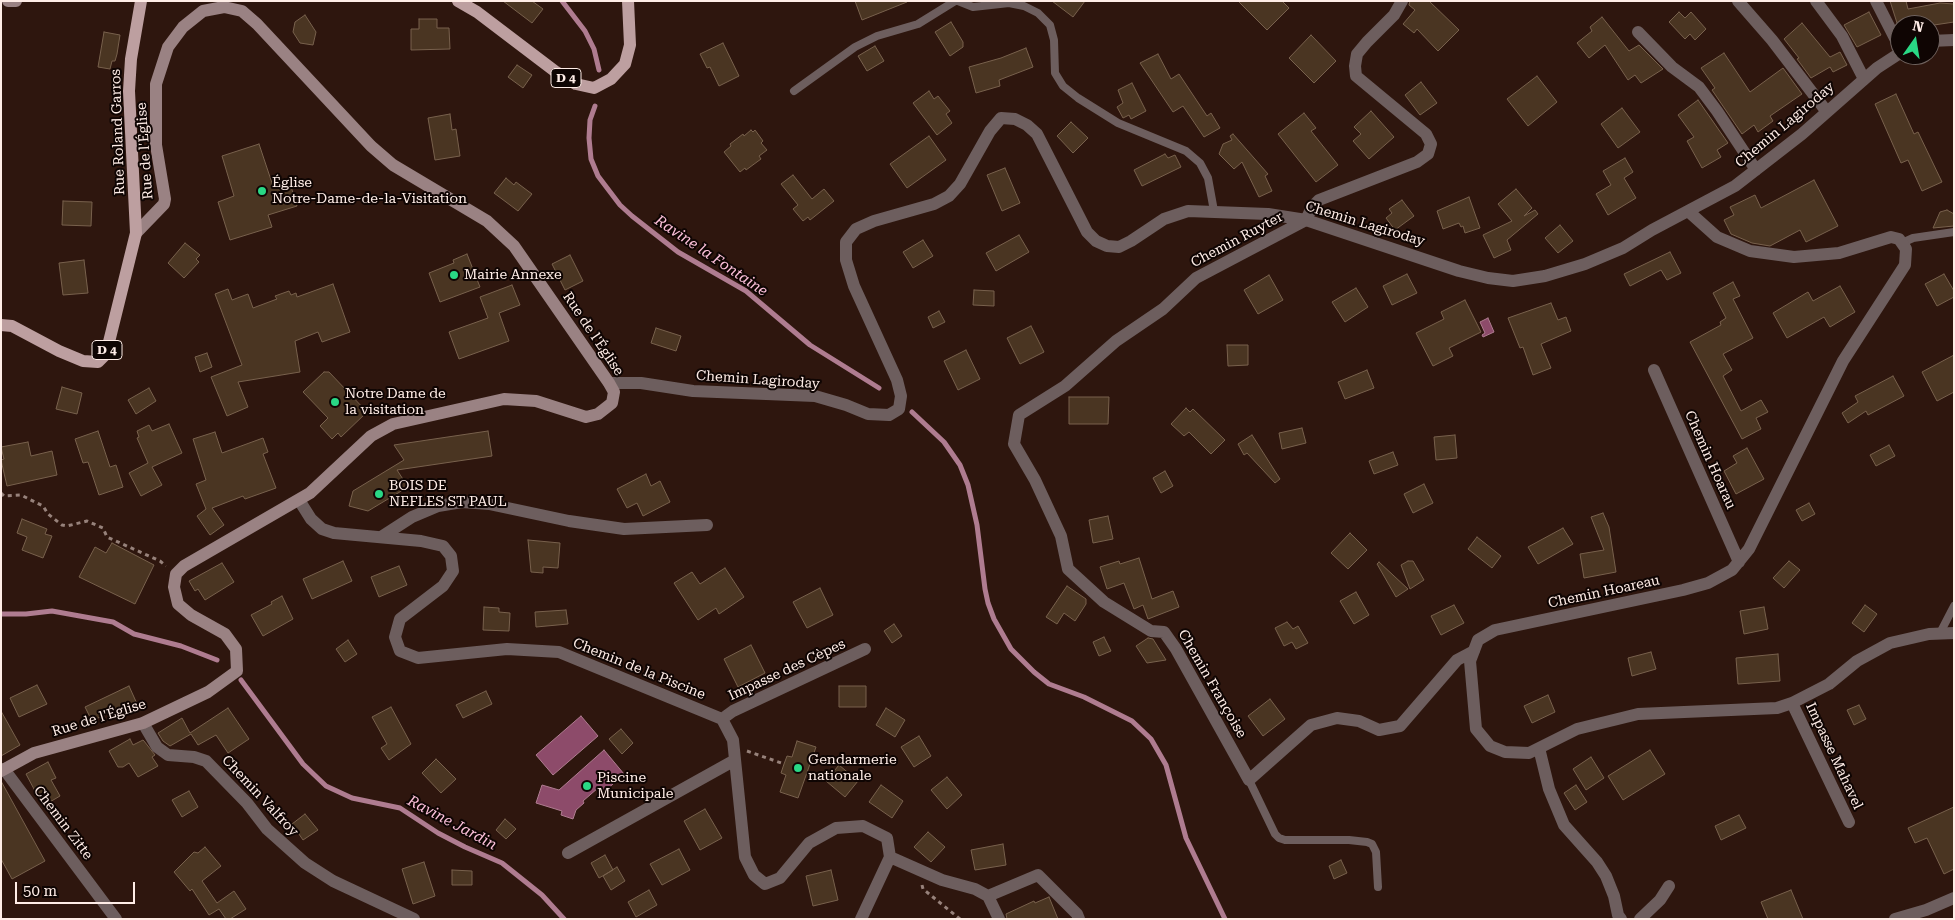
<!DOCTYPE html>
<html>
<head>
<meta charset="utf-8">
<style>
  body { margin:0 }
  #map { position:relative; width:1955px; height:920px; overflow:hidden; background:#2e160e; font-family:"Roboto Serif",serif }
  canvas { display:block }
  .frame { position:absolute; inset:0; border:2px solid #ffede7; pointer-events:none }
  .north { position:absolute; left:1890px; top:15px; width:50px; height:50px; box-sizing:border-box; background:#0f0503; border:1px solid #6f625e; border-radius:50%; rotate:13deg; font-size:14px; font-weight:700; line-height:20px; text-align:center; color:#ffede7 }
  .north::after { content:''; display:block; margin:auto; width:18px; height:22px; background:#29d885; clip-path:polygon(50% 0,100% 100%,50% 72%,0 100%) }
  .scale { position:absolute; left:15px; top:882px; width:120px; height:22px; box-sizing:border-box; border:2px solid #ffede7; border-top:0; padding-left:6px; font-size:15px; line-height:18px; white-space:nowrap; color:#ffede7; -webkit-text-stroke:4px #0f0503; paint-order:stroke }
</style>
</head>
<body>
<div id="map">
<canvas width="1955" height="920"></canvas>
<div class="frame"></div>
<div class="north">N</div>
<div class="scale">50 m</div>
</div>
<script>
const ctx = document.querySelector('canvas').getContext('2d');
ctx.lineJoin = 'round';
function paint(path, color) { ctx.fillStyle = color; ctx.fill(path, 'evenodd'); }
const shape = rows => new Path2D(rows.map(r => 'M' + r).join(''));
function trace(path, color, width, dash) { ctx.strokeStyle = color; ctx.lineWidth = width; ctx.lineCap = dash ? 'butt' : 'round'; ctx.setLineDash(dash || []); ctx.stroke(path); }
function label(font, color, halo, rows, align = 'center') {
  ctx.font = font + ' "Roboto Serif",serif'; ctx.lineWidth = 4; ctx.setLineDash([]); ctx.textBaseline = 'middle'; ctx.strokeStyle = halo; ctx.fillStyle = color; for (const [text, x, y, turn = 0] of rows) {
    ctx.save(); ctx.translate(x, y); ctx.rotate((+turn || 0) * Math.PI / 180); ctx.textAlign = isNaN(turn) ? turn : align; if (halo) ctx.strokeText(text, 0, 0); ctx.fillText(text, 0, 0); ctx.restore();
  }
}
const water = shape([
  [1488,318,1494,332,1483,337,1482,335,1485,333,1480,322,1488,318],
  [581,716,598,736,553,775,536,755,581,716],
  [604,750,624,774,603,793,598,788,583,801,584,803,576,810,573,819,561,815,562,811,536,803,542,785,559,790,604,750]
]);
const stream = shape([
  [562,1,585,31,594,49,599,70],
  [595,106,590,120,589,138,591,159,598,176,620,205,632,216,678,252,746,291,810,345,879,388],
  [912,412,944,442,960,465,968,485,977,525,985,589,988,603,994,619,1011,649,1034,672,1049,684,1084,697,1132,721,1151,739,1166,765,1186,838,1225,919],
  [1,614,26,614,52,611,113,622,134,634,181,646,217,660],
  [241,680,303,764,326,786,352,798,400,808,438,833,465,847,502,863,542,895,564,919]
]);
const building = shape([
  [503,1,532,1,543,9,532,23,503,1],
  [855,1,907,1,907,2,862,20,855,1],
  [1052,1,1085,1,1073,17,1052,1],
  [1238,1,1282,1,1289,8,1267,30,1238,1],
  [1410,1,1429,1,1459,30,1438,51,1417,29,1414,33,1403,24,1415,10,1409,5,1410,1],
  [1890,1,1906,1,1908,9,1940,3,1954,4,1954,22,1934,25,1898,26,1890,1],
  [1679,12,1685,18,1691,12,1706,29,1695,40,1690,34,1685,39,1669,22,1679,12],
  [1869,12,1881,35,1857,47,1844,25,1869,12],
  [305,15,316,32,313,45,300,43,293,32,295,22,305,15],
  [1602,17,1629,51,1639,45,1663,69,1641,83,1635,75,1628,80,1605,45,1589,58,1577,43,1592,31,1590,27,1602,17],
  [419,19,437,19,437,28,449,28,450,49,411,50,411,29,419,29,419,19],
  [951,22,963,42,963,47,950,56,935,32,951,22],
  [1802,23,1830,57,1840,52,1847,65,1833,72,1830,67,1811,78,1797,59,1799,58,1784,39,1802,23],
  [104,32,120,35,117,54,115,61,112,61,110,69,98,67,104,32],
  [1311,35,1336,61,1314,83,1289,58,1311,35],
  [723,43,739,76,719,86,710,67,707,68,700,54,723,43],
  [875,46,884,61,867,71,858,56,875,46],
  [1026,48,1033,67,999,80,1000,86,976,93,969,67,1001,58,1026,48],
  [1724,53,1750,92,1783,68,1802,94,1770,116,1773,121,1758,132,1754,125,1742,134,1712,90,1715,88,1701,68,1724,53],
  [1158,54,1171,79,1179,74,1207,116,1211,113,1220,128,1204,137,1183,106,1173,112,1140,63,1158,54],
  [517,65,532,75,523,88,508,77,517,65],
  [1537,76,1557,102,1528,126,1507,99,1537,76],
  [1421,82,1437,103,1420,115,1405,95,1421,82],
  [1132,83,1146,111,1131,119,1129,115,1123,118,1117,107,1123,103,1118,90,1132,83],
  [929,91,934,99,938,96,950,111,946,114,952,123,937,135,913,103,929,91],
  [1896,94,1914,134,1918,132,1942,182,1922,191,1908,160,1901,163,1875,104,1896,94],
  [1698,100,1728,143,1717,150,1721,157,1702,168,1687,141,1694,137,1678,115,1698,100],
  [1622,108,1640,132,1618,148,1601,124,1622,108],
  [1371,111,1394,137,1369,159,1353,141,1361,134,1354,127,1371,111],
  [1304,113,1316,128,1311,131,1338,165,1316,182,1278,134,1304,113],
  [450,114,452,130,456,129,460,156,435,160,428,118,450,114],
  [1071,122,1088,138,1073,153,1057,136,1071,122],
  [751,130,753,132,755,130,763,141,761,143,767,150,759,156,761,159,746,170,745,168,740,172,724,152,731,146,730,144,743,134,744,136,751,130],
  [1233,134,1268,174,1265,176,1272,191,1259,197,1242,162,1234,169,1219,154,1223,144,1232,140,1230,136,1233,134],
  [929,136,946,160,907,188,890,164,929,136],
  [259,144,273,186,289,180,297,206,268,215,272,227,230,240,218,202,234,196,222,156,259,144],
  [1165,154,1168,158,1175,155,1181,167,1142,186,1134,170,1165,154],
  [1625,158,1633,172,1624,178,1636,198,1608,215,1596,194,1611,185,1603,171,1625,158],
  [1005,168,1020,203,1002,211,987,175,1005,168],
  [793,175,812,199,824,189,834,201,810,220,808,217,803,221,793,209,798,205,781,184,793,175],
  [506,178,514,185,516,182,532,194,518,211,494,193,506,178],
  [1814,180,1838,226,1806,242,1800,230,1770,246,1752,243,1731,234,1724,220,1734,215,1730,207,1755,195,1761,208,1814,180],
  [1516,189,1532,208,1524,216,1535,210,1538,214,1507,240,1511,250,1494,258,1483,235,1512,221,1498,204,1516,189],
  [1469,197,1480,228,1465,233,1463,226,1461,227,1459,223,1443,229,1437,211,1469,197],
  [1402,200,1414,216,1395,230,1386,218,1392,213,1389,209,1402,200],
  [63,201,92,202,91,226,62,225,63,201],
  [1947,210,1954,214,1954,226,1933,228,1940,212,1947,210],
  [1560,225,1573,241,1558,253,1545,238,1560,225],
  [1019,235,1029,252,996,271,986,253,1019,235],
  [923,240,933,256,913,268,903,252,923,240],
  [185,243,200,255,196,259,199,262,184,278,168,263,185,243],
  [1670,252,1681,273,1667,280,1661,270,1630,286,1624,274,1670,252],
  [467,254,480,287,440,302,429,273,454,263,453,260,467,254],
  [570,255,583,281,565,290,552,264,570,255],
  [84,260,88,293,63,295,59,263,84,260],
  [1407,274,1417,293,1392,305,1383,286,1407,274],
  [1944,274,1954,291,1954,297,1937,306,1925,284,1944,274],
  [1269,275,1283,300,1258,314,1244,290,1269,275],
  [1733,282,1740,296,1733,299,1753,338,1723,354,1732,370,1723,376,1741,411,1761,400,1768,412,1756,418,1761,429,1742,439,1690,342,1721,325,1720,322,1726,318,1713,293,1733,282],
  [333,284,350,332,322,342,318,332,295,341,300,372,238,382,248,407,227,416,211,377,242,365,215,294,228,289,232,300,248,294,253,308,277,299,275,296,289,291,291,295,296,293,297,297,333,284],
  [512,285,520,305,499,313,509,341,459,359,449,332,488,318,480,297,512,285],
  [1840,286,1855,312,1830,327,1824,317,1787,338,1773,313,1808,292,1813,301,1840,286],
  [1356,288,1368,307,1345,322,1332,302,1356,288],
  [974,290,994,291,994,306,973,305,974,290],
  [1465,300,1481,332,1449,348,1453,356,1433,366,1416,333,1444,319,1441,312,1465,300],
  [1551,303,1558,320,1566,317,1571,331,1541,344,1551,368,1533,375,1523,347,1520,348,1508,318,1551,303],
  [939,311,945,322,933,328,928,317,939,311],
  [1031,326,1044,352,1020,364,1007,338,1031,326],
  [656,328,681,336,676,351,651,343,656,328],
  [1227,345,1248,345,1248,365,1228,366,1227,345],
  [966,350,980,379,958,390,944,361,966,350],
  [207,353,212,367,200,372,195,357,207,353],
  [1954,355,1954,392,1937,401,1922,372,1954,355],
  [1367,370,1374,388,1345,399,1338,382,1367,370],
  [324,372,329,372,367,412,341,437,338,433,332,439,320,426,328,418,303,392,324,372],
  [1893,376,1904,396,1868,415,1866,411,1848,423,1842,413,1858,402,1855,396,1893,376],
  [62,387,82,393,77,414,56,409,62,387],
  [149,388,156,401,136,414,128,400,149,388],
  [1069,397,1109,397,1108,424,1069,424,1069,397],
  [1186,408,1190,412,1193,409,1225,440,1211,454,1189,432,1184,436,1171,424,1186,408],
  [169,424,182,453,152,467,162,485,141,496,129,473,148,463,137,438,139,437,137,431,149,425,152,431,169,424],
  [1302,428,1306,443,1282,449,1279,433,1302,428],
  [98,431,110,467,116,465,123,487,99,495,88,462,83,463,75,439,98,431],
  [488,431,492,456,397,470,408,487,368,511,349,506,353,491,404,460,394,445,488,431],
  [215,432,222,453,263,438,268,452,263,454,276,488,245,499,243,496,212,508,224,525,210,535,197,516,206,509,196,484,206,480,193,439,215,432],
  [1252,435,1280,479,1275,483,1247,453,1244,455,1238,444,1252,435],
  [1455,435,1457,458,1436,460,1434,437,1455,435],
  [28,442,31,456,52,451,57,475,7,486,1,460,4,459,1,447,28,442],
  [1889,445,1895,456,1876,466,1870,455,1889,445],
  [1747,448,1764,479,1736,494,1724,471,1737,463,1733,456,1747,448],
  [1393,452,1398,465,1374,474,1369,461,1393,452],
  [1165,471,1173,486,1161,493,1153,478,1165,471],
  [646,474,651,486,660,481,670,502,643,516,637,503,627,508,617,489,646,474],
  [1424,484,1433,503,1413,513,1404,494,1424,484],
  [1809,503,1815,514,1802,521,1796,510,1809,503],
  [1603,513,1609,527,1616,572,1584,578,1580,554,1604,550,1591,517,1603,513],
  [1108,516,1113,539,1093,543,1089,520,1108,516],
  [22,519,47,529,45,534,52,536,43,558,22,550,27,537,17,533,22,519],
  [1563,528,1573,544,1538,564,1528,547,1563,528],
  [1350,533,1367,550,1348,569,1331,553,1350,533],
  [1477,537,1501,556,1492,568,1468,549,1477,537],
  [528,540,560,543,558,568,543,567,543,573,531,572,528,540],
  [112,543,154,565,135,604,79,577,95,547,106,553,112,543],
  [1139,558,1152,599,1173,591,1179,607,1148,619,1143,605,1134,609,1124,583,1107,589,1100,567,1119,561,1120,564,1139,558],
  [343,561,352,581,312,599,303,579,343,561],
  [1408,561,1413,561,1424,580,1410,589,1401,565,1408,561],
  [1789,561,1800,570,1784,588,1773,578,1789,561],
  [1379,562,1408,589,1396,597,1377,564,1379,562],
  [222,563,234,582,205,600,198,589,195,591,189,581,222,563],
  [399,566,407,585,379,597,371,577,399,566],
  [725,568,744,597,719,614,716,608,698,620,674,583,692,572,700,584,725,568],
  [1067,586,1086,599,1086,604,1075,621,1064,613,1057,624,1046,617,1067,586],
  [820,588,833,615,807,628,793,602,820,588],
  [1356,592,1369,615,1354,624,1340,601,1356,592],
  [282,596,293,619,263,636,251,615,272,604,271,602,282,596],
  [1454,605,1464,623,1441,635,1431,616,1454,605],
  [1865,605,1877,614,1864,632,1852,623,1865,605],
  [484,607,499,608,499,612,510,613,509,631,483,630,484,607],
  [1764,607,1768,629,1744,634,1740,611,1764,607],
  [566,610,568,624,536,627,535,612,566,610],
  [1287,622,1293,629,1298,626,1308,643,1296,649,1292,642,1284,646,1275,628,1287,622],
  [894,624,902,636,892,643,884,631,894,624],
  [1104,637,1111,651,1099,656,1093,642,1104,637],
  [1148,638,1153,639,1166,660,1147,663,1136,646,1148,638],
  [348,640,357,654,345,662,336,649,348,640],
  [751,645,765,673,738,687,724,659,751,645],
  [1651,652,1656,669,1632,676,1628,658,1651,652],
  [1778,654,1780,681,1738,684,1736,658,1778,654],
  [37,685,47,704,19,717,10,698,37,685],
  [129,686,138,706,125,712,122,706,92,721,85,707,129,686],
  [839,686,866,686,866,707,839,707,839,686],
  [486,691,492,704,463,718,456,705,486,691],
  [1548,695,1555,712,1532,723,1524,706,1548,695],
  [1270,699,1285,719,1263,736,1248,716,1270,699],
  [1859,705,1866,719,1854,725,1847,710,1859,705],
  [391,707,411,744,389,760,381,748,387,744,372,717,391,707],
  [228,708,249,739,228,753,216,735,198,745,191,734,170,746,163,741,158,733,182,718,190,733,228,708],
  [886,708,905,720,895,737,876,725,886,708],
  [1,711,20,745,1,756,1,711],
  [621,729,633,743,622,754,609,739,621,729],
  [919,736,931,756,914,767,901,747,919,736],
  [130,739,133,745,143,740,144,741,155,755,152,757,158,766,138,777,129,763,123,767,118,767,109,751,130,739],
  [797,741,816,747,798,798,780,792,786,775,781,773,784,764,787,756,792,757,797,741],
  [1650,750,1665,774,1623,800,1608,776,1650,750],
  [1591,757,1604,778,1586,790,1573,769,1591,757],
  [436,759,456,779,441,793,422,773,436,759],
  [48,762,56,778,51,780,60,796,43,806,26,774,48,762],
  [839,765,858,781,845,797,826,781,839,765],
  [947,777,962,795,947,809,931,790,947,777],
  [1,781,45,861,12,879,1,859,1,781],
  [881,785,903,801,892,818,869,802,881,785],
  [1576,785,1587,802,1575,810,1564,793,1576,785],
  [189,791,198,807,182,817,172,800,189,791],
  [1954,807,1954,869,1944,874,1927,838,1915,843,1908,828,1954,807],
  [705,809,722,838,700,850,684,821,705,809],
  [305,814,318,830,303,840,292,824,305,814],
  [1739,815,1746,828,1721,840,1715,826,1739,815],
  [505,819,516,829,506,839,496,830,505,819],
  [928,832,945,847,931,862,914,847,928,832],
  [1003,844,1006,865,975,870,971,850,1003,844],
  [205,847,221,866,202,881,217,903,234,891,246,909,230,919,226,919,219,909,209,915,192,889,190,891,174,872,194,852,198,853,205,847],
  [679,849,690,870,662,885,650,864,679,849],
  [605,855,613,870,599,878,591,863,605,855],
  [1341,860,1347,873,1334,879,1329,866,1341,860],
  [424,862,435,896,413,904,402,869,424,862],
  [617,867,625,881,611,890,603,876,617,867],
  [452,870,472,871,472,885,452,885,452,870],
  [831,870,838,900,813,906,806,876,831,870],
  [649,890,657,905,636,917,628,902,649,890],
  [1791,890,1803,919,1768,919,1761,902,1791,890],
  [1049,897,1058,919,1007,919,1006,914,1034,901,1035,903,1049,897]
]);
const path = shape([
  [1,493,4,496,21,495,43,506,48,514,62,525,67,526,87,521,103,528,107,537,160,561,166,566],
  [747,751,784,764],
  [922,885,923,889,960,919]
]);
const lane = shape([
  [958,1,973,7,1009,3,1024,6,1038,13,1050,25,1054,40,1055,73,1063,86,1078,98,1118,123,1186,151,1200,163,1208,178,1214,211],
  [794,91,855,47,877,36,918,24,955,1],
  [1902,243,1913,238,1954,232],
  [1940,633,1954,606],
  [1249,780,1275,834,1279,838,1285,840,1349,840,1367,842,1372,844,1376,852,1378,887]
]);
const street = shape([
  [1402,1,1394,15,1367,42,1357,54,1355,66,1356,76,1426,134,1431,144,1428,154,1417,162,1319,200,1312,207,1306,220,1196,278,1163,309,1116,341,1065,386,1019,415,1014,444,1035,480,1061,536,1068,569,1104,602,1151,631,1164,632,1176,649,1249,780,1311,725,1337,718,1359,721,1379,730,1400,726,1457,660,1474,651],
  [1738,1,1772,40,1827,112],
  [1816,1,1842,36,1864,79],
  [1876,1,1900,48],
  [1638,32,1672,67,1699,87,1717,111,1756,170],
  [1930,41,1954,40],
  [1688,211,1717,237,1750,251,1794,257,1839,253,1891,237,1899,239,1906,249,1905,265,1843,361,1749,549,1732,570,1708,583,1683,590,1495,630,1478,640,1470,661,1476,729,1490,746,1505,752,1529,753,1577,729,1638,714,1777,708,1792,703,1829,684,1857,661,1890,643,1929,634,1954,633],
  [1654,370,1739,562],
  [609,383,641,383,693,391,815,396,846,405,868,414,889,415,899,409,901,396,897,380,854,286,846,260,846,242,856,229,874,221,934,204,949,196,960,184,990,131,1001,118,1015,119,1027,125,1037,134,1087,232,1096,241,1107,246,1119,247,1131,241,1164,219,1188,211,1268,214,1306,220,1459,271,1488,278,1513,281,1545,276,1585,264,1623,248,1652,230,1735,186,1802,134,1877,68,1900,53],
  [299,500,311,519,322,529,334,533,421,541,443,546,451,556,453,571,443,586,400,619,395,637,400,651,418,658,507,649,559,652,722,719,733,740,745,857,754,875,765,884,780,878,809,843,836,828,863,826,887,838,890,857,861,919],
  [381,537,412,517,438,506,462,502,489,504,569,521,624,529,707,525],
  [1792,703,1849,822],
  [722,719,733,711,865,649],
  [143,723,157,747,168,755,194,757,206,761,247,803,267,829,305,863,333,881,414,919],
  [1539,748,1549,789,1564,825,1597,862,1606,876,1614,896,1618,915,1621,919],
  [4,769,116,919],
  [568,853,735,760],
  [890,857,942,880,975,889,988,896,999,919],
  [988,896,1038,875,1077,914,1079,919],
  [1640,919,1660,900,1669,886],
  [1895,919,1926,910,1954,898]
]);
const secondary = shape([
  [8,1,16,1],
  [1,771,34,753,143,723,208,692,237,671,236,649,225,634,191,615,178,604,174,587,176,574,184,566,310,493,371,436,393,424,504,399,536,401,586,417,598,414,612,403,614,392,609,383,514,246,487,221,393,165,371,146,257,24,242,11,224,7,203,11,183,27,168,47,156,84,156,145,165,199,164,204,136,233]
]);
const primary = shape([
  [458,1,477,12,556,72,576,84,594,88,611,79,625,64,630,45,628,1],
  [1,325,12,326,59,351,83,361,98,362,106,354,136,233,129,91,131,59,141,1]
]);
const markers = [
  [262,191,5,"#29d885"],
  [454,275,5,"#29d885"],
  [335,402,5,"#29d885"],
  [379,494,5,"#29d885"],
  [798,768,5,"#29d885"],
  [587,786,5,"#29d885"]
];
const shields = [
  [566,78,30],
  [107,350,30]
];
const shieldNames = [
  ["D 4",566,78],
  ["D 4",107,350]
];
const streetNames = [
  ["Chemin Lagiroday",1785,125,-40],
  ["Rue Roland Garros",118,132,-92],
  ["Rue de l'Église",145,151,-94],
  ["Chemin Lagiroday",1365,224,17],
  ["Chemin Ruyter",1237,240,-28],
  ["Rue de l'Église",593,334,56],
  ["Chemin Lagiroday",758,380,4],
  ["Chemin Hoarau",1710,460,66],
  ["Chemin Hoareau",1604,592,-12],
  ["Chemin de la Piscine",639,669,22],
  ["Impasse des Cèpes",787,670,-25],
  ["Chemin Françoise",1212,684,60],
  ["Rue de l'Église",99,718,-17],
  ["Impasse Mahavel",1834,756,65],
  ["Chemin Valfroy",260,796,47],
  ["Chemin Zitte",63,823,53]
];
const poiNames = [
  ["Église",272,183],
  ["Notre-Dame-de-la-Visitation",272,199],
  ["Mairie Annexe",464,275],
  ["Notre Dame de",345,394],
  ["la visitation",345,410],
  ["BOIS DE",389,486],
  ["NEFLES ST PAUL",389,502],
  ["Gendarmerie",808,760],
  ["nationale",808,776],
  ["Piscine",597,778],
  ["Municipale",597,794]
];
const waterNames = [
  ["Ravine la Fontaine",711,256,34],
  ["Ravine Jardin",452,823,28]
];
paint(water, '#8d4b6a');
trace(water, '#af7c90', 1);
trace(stream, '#af7c90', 5);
paint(building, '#4a3522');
trace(building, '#78614d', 1);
trace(path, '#97827b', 3, [4, 4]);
trace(lane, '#6d5e5e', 8);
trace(street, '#6d5e5e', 12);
trace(secondary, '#9a8283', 12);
trace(primary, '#bd9fa0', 12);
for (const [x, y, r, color] of markers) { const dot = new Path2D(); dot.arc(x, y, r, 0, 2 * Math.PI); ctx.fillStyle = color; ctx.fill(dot); trace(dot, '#0f0503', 2); }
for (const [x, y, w] of shields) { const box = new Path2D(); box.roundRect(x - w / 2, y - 9.5, w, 19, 4); ctx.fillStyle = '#0f0503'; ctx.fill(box); trace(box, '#ffede7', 1); }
label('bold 12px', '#ffede7', null, shieldNames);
label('14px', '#ffede7', '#0f0503', streetNames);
label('14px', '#ffede7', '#0f0503', poiNames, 'left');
label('italic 15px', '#fdc1db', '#0f0503', waterNames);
</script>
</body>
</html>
